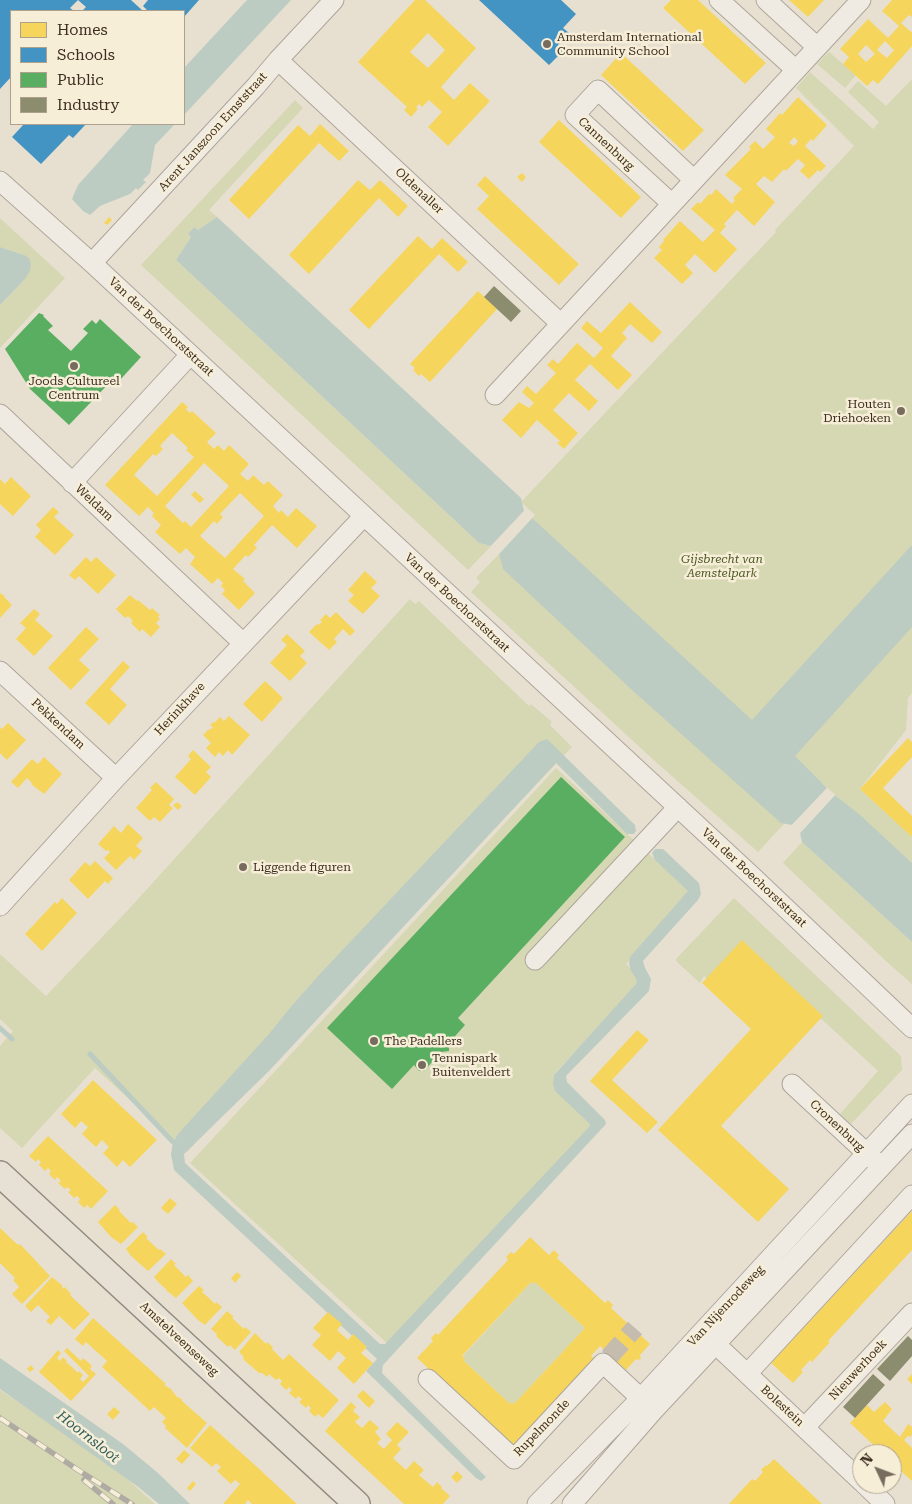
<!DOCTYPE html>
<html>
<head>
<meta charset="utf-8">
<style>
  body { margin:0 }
  #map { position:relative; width:912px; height:1504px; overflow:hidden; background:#e7e0d1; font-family:"Roboto Serif",serif }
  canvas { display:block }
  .legend { position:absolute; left:10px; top:10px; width:175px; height:115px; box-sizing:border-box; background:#f7eed8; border:1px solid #ada18e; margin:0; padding:6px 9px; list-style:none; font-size:15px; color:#3d2e20 }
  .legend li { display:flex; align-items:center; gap:10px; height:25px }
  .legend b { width:25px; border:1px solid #ada18e }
  .north { position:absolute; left:852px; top:1444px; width:50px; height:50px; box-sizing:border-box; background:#f7eed8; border:1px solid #ada18e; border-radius:50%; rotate:313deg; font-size:14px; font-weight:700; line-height:20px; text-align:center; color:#3d2e20 }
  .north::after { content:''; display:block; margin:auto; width:18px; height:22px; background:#786c5e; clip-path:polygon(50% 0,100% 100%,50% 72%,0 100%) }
</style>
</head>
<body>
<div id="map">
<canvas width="912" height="1504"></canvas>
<ul class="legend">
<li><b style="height:14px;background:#f6d55c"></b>Homes</li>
<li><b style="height:14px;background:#4393c3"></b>Schools</li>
<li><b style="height:14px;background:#5aae61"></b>Public</li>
<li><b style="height:14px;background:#8c8c6e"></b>Industry</li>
</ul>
<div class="north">N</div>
</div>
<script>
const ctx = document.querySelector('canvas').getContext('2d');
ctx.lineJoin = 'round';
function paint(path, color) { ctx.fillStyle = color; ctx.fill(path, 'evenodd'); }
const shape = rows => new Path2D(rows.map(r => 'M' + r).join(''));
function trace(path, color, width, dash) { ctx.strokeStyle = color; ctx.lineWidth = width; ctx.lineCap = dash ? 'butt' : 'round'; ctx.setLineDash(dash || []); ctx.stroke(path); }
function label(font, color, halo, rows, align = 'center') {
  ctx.font = font + ' "Roboto Serif",serif'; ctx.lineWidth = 5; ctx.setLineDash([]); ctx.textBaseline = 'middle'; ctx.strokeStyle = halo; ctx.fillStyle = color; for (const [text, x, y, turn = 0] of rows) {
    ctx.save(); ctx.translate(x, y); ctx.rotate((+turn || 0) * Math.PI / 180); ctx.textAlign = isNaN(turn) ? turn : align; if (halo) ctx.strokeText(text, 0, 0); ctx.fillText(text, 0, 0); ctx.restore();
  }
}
const green = shape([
  [829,52,856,75,845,88,817,64],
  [810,72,873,129,879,122,848,92,858,81,886,106,912,79,912,693,908,698,906,730,860,789,912,837,912,863,822,783,758,852,657,763,471,592,480,582,476,578,499,554,501,560,536,522,532,518,535,515,521,502,776,232,775,230,854,146,796,88],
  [295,100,303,108,209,210,217,217,198,230,194,227,188,234,191,237,176,260,479,543,491,546,468,570,141,265],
  [0,218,65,278,0,348,0,305,25,279,24,255,0,247],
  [410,599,415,604,419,601,529,706,531,704,552,722,550,725,572,747,187,1152,95,1068,22,1148,0,1128,0,1046,13,1031,0,1019,0,954,46,996,128,910],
  [556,768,688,890,688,896,626,964,643,979,555,1073,600,1116,389,1345,190,1163],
  [802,842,912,942,912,984,888,963,783,863],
  [734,898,901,1056,902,1070,851,1124,840,1114,878,1071,743,947,711,982,704,976,700,983,677,962,676,959],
  [531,1282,535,1282,585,1328,514,1404,512,1402,510,1404,463,1360,464,1358,463,1356],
  [0,1390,105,1459,155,1504,0,1504]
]);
const water = shape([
  [247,0,291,0,184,115,184,68],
  [133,124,175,124,155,145,150,173,143,180,146,182,138,190,136,188,130,194,100,206,90,215,83,211,72,199,78,185],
  [217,217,521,498,524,511,491,546,479,543,176,260,191,237,188,234,194,227,198,230],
  [0,247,24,255,29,258,31,264,30,271,25,279,0,305],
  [532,518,752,720,912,545,912,627,795,756,827,788,792,825,781,823,632,690,503,569,499,554],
  [547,739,635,825,636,831,634,834,627,834,556,763,269,1071,184,1154,185,1163,380,1344,385,1344,589,1127,590,1124,555,1091,553,1084,554,1075,636,984,637,980,631,971,629,963,630,957,688,891,655,860,652,853,655,849,663,849,699,883,701,894,698,900,643,961,645,968,651,979,649,991,566,1076,567,1082,605,1120,606,1124,383,1365,382,1373,486,1477,481,1481,476,1478,366,1371,377,1359,174,1170,171,1154,173,1142,179,1133,269,1034,290,1008,319,975,539,742],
  [835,795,860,815,912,863,912,942,802,842,800,833],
  [0,1358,123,1444,158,1473,190,1504,159,1504,137,1486,0,1389]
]);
const pier = shape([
  [524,511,526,513,492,548,491,546],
  [530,517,532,518,499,554,497,552],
  [827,788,829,789,794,827,792,825],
  [833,793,835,795,800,833,798,831]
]);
const homes = shape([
  [415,0,425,0,476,48,441,87,454,100,470,83,490,101,448,146,428,127,442,112,429,100,422,107,419,104,416,108,418,109,411,117,404,110,407,107,358,62],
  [428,33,445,50,428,68,410,52],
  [671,0,698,0,766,63,745,84,663,8],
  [789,0,824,0,808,17],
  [892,0,912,0,912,17,909,15,901,23,911,32,912,31,912,46,878,84,873,80,867,86,843,64,849,57,840,49,868,19,888,38,899,26,882,11],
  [885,41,894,50,887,58,877,50],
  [866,45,875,54,866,62,858,54],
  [621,53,704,130,683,151,601,75],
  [798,97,827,125,813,141,811,139,805,146,826,166,820,172,818,170,809,179,800,171,805,165,798,159,786,171,784,169,772,182,764,176,756,184,775,202,754,226,737,210,724,224,726,226,720,233,737,249,715,273,695,254,685,265,693,273,682,284,654,258,662,250,659,247,664,241,663,240,680,221,703,242,715,230,691,209,698,202,700,204,709,194,711,195,716,189,732,204,735,200,733,198,742,189,725,175,751,149,749,147,755,141,763,149,775,137,766,129,780,113,782,115],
  [794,137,798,141,794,146,789,143],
  [559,120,641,197,621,218,539,142],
  [320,124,349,151,339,161,319,143,249,219,229,200,298,125,310,136],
  [522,173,526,177,522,182,517,177],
  [485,176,579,264,559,285,477,209,489,196,477,185],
  [358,180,370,190,380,180,408,206,398,217,379,198,309,274,289,255],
  [109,217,112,220,107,225,104,223],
  [418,236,432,249,442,238,468,262,458,272,439,254,369,329,349,310],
  [478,291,497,309,430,382,421,374,419,376,413,370,415,368,410,364],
  [630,302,662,332,652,343,630,324,622,333,627,338,611,356,632,375,618,390,590,364,575,380,598,401,589,411,569,393,553,410,578,433,564,449,557,443,560,441,537,420,521,438,502,420,519,402,529,408,534,403,522,392,527,386,536,394,556,373,547,365,553,359,558,364,577,343,594,358,603,348,581,328,587,321,601,333],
  [182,402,188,407,186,409,190,413,192,411,216,433,207,442,214,449,218,445,224,451,229,445,249,464,240,474,248,481,253,475,264,485,268,481,283,495,273,506,279,513,281,510,288,517,296,508,317,526,297,548,272,525,254,545,257,548,248,557,246,555,233,569,245,579,243,581,255,593,239,610,222,594,225,590,221,586,223,583,218,578,212,584,190,564,195,557,186,548,180,554,155,532,161,525,152,516,154,513,148,507,139,516,105,485],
  [172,433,188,448,186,450,194,457,157,496,134,475,153,454,156,456,163,449,160,446],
  [204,463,229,486,191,527,185,521,183,523,165,506],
  [240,493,264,516,225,558,200,536,214,521,217,524,223,517,220,514],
  [11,477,31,496,13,516,0,504,0,479,5,484],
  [195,491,204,499,200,503,191,495],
  [53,507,59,512,54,517,74,535,55,555,35,537,41,530,36,525],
  [86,557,91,562,96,557,116,575,98,594,79,576,75,580,69,575],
  [365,571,377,582,371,588,380,596,363,614,348,601,354,595,348,590],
  [0,593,5,596,4,597,12,605,0,618],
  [130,595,137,601,138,600,150,610,152,608,160,615,158,617,160,619,156,623,160,627,151,637,142,629,140,632,131,623,133,621,128,616,125,618,116,609],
  [34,609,40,614,35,620,53,636,34,656,16,639,26,628,20,623],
  [336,612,355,631,350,636,343,629,334,639,337,642,329,650,309,632,317,624,318,625,322,622,320,620,326,614,330,618],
  [86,627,99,639,79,660,90,670,71,690,48,668],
  [287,634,305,651,300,656,307,663,290,681,270,663,287,645,281,640],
  [123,661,130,667,110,689,127,705,109,725,85,703],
  [265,681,283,698,262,722,243,704],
  [229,716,250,735,232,755,228,750,223,756,219,752,215,757,206,748,211,743,203,735,209,729,210,730,213,727,210,725,213,722,214,723,220,717,224,721],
  [8,723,26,740,7,760,0,753,0,727,2,729],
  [908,738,912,742,912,757,883,788,912,816,912,837,860,789],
  [193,750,211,767,206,772,211,777,195,795,175,777,191,759,188,756],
  [44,757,62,774,44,794,31,784,32,783,27,778,18,788,11,782,32,759,38,764],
  [156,782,174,799,169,805,173,808,160,822,154,817,150,821,136,808,152,790,150,788],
  [177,802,182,806,178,810,173,805],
  [128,824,143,838,136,846,142,851,134,860,130,856,116,870,104,858,110,852,108,850,106,851,98,844,114,826,121,833],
  [95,861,113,878,108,884,105,881,88,899,69,880,85,862,90,866],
  [62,898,77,913,42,951,25,934,55,902,57,904],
  [742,940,823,1016,721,1126,789,1189,758,1222,658,1130,751,1029,702,983],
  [637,1030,649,1040,612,1080,658,1122,647,1133,590,1081],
  [93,1080,157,1140,130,1167,123,1160,117,1167,103,1153,109,1147,102,1140,96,1147,82,1134,88,1127,81,1121,75,1128,61,1114],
  [48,1136,108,1191,91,1209,87,1205,84,1208,78,1202,80,1199,77,1196,74,1198,68,1192,71,1190,67,1187,65,1189,58,1183,61,1181,57,1177,55,1180,49,1174,51,1171,48,1168,45,1171,39,1165,41,1162,38,1159,36,1162,29,1156],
  [170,1198,177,1204,168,1214,161,1208],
  [115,1205,120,1210,119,1211,131,1223,133,1222,138,1227,121,1244,111,1237,98,1222],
  [912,1211,912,1250,828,1341,830,1342,812,1362,810,1360,801,1370,803,1372,793,1383,771,1363],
  [0,1228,18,1245,19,1244,21,1245,50,1276,22,1304,12,1294,19,1287,13,1280,15,1278,0,1263],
  [143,1232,148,1237,146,1238,159,1250,160,1249,166,1254,148,1271,131,1256,126,1249],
  [530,1237,549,1255,554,1250,559,1255,557,1258,605,1303,608,1300,613,1305,611,1308,650,1344,640,1355,641,1359,638,1360,636,1359,626,1370,600,1346,591,1356,595,1359,514,1447,417,1358,433,1341,431,1338,436,1333,438,1335,508,1260,506,1257,511,1252,514,1254],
  [531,1282,533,1284,535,1282,585,1328,514,1404,512,1402,510,1404,463,1360,465,1358,462,1356],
  [171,1259,176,1264,174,1265,186,1277,188,1275,193,1281,176,1298,167,1291,166,1289,159,1283,154,1277],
  [237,1272,241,1276,235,1283,231,1278],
  [52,1277,62,1285,63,1289,65,1287,71,1294,70,1295,73,1298,90,1314,74,1330,59,1316,51,1325,46,1321,50,1317,38,1305,31,1312,25,1306],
  [199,1286,204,1290,202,1292,209,1298,215,1304,216,1302,222,1307,205,1325,198,1320,182,1303],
  [227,1311,234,1317,232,1318,244,1329,245,1327,251,1332,235,1350,230,1345,228,1347,216,1336,217,1334,211,1329],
  [328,1312,342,1324,337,1330,348,1340,353,1334,367,1347,361,1353,373,1363,354,1384,337,1368,346,1358,338,1351,330,1361,312,1345,321,1335,313,1328],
  [93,1318,166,1384,164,1385,171,1389,177,1397,182,1399,182,1401,207,1423,187,1448,165,1428,166,1426,162,1422,166,1418,154,1407,150,1411,102,1367,107,1361,86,1342,83,1346,75,1339],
  [255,1333,266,1344,267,1342,273,1347,272,1349,283,1360,289,1354,339,1400,323,1418,318,1414,315,1417,309,1411,311,1408,308,1405,306,1408,299,1402,302,1399,298,1396,296,1399,289,1393,292,1390,289,1387,286,1390,280,1384,282,1381,279,1378,276,1380,269,1374,267,1377,262,1373,259,1373,244,1360,243,1356,239,1352],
  [67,1348,81,1361,83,1358,88,1362,92,1366,90,1369,96,1374,71,1401,39,1372,58,1350,61,1353,57,1358,60,1361,63,1357,67,1361,66,1362,72,1367,78,1373,79,1371,83,1375,80,1379,83,1382,89,1376,64,1351],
  [31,1365,34,1369,30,1372,27,1369],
  [912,1374,912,1384,907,1379],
  [363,1390,375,1401,369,1408,357,1396],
  [351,1402,356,1407,353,1411,360,1417,355,1422,362,1428,370,1420,379,1428,375,1432,381,1439,377,1443,384,1449,392,1440,386,1434,397,1422,409,1432,397,1445,401,1449,393,1458,406,1470,414,1461,424,1470,419,1475,433,1487,437,1482,442,1487,441,1488,450,1496,443,1504,404,1504,325,1431],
  [885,1402,892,1409,883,1421,900,1437,908,1424,912,1427,912,1435,910,1437,908,1436,904,1440,912,1448,912,1481,892,1463,892,1454,883,1454,850,1423,867,1405,874,1412],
  [114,1407,120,1412,113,1420,107,1414],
  [210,1425,256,1466,297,1504,252,1504,248,1500,245,1504,223,1504,240,1484,235,1480,231,1484,217,1471,221,1467,216,1463,212,1467,190,1448],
  [184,1450,190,1455,182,1464,176,1459],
  [774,1459,822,1504,729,1504,752,1479,755,1481,763,1472,761,1470,766,1465,767,1466],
  [457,1471,463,1477,457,1483,451,1477],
  [193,1481,196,1484,190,1491,187,1488]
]);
const schools = shape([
  [0,0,78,0,70,8,74,11,11,11,11,77,0,89],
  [78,0,131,0,143,11,84,11,83,10,86,7],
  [148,0,199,0,184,17,184,11,148,11,143,6],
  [479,0,561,0,576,14,563,28,569,33,558,45,563,51,549,65],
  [24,124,86,124,73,138,69,135,41,164,12,137]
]);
const public = shape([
  [39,313,44,315,43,316,53,326,48,330,71,351,88,333,83,329,92,320,96,324,100,319,141,357,120,380,116,376,69,425,30,389,5,349],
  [561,777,625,837,458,1018,465,1025,449,1043,449,1051,441,1052,424,1071,419,1071,414,1065,392,1089,327,1028]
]);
const industry = shape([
  [494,286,521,311,511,322,484,297],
  [908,1336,912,1340,912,1356,890,1381,877,1369],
  [873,1374,885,1385,855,1418,843,1407]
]);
const stream = shape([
  [0,1028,12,1039],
  [90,1054,173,1142]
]);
const minorTunnel = shape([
  [609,1357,635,1328]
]);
const minor = shape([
  [719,0,796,70],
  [766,0,817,47],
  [278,60,560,323],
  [0,181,92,263,753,877,912,1028],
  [672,204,575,115,598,90,694,180],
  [92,263,256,86,278,60,334,0],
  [495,395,861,0],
  [0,414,243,643],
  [72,483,190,355],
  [0,671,116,778],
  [0,906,116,778,364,516],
  [535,960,678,807],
  [792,1084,875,1161],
  [708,1337,862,1482],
  [747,1374,912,1195],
  [428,1379,514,1459,603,1363,649,1406],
  [805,1427,912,1313],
  [864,1484,885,1504],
  [537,1504,641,1398,912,1104],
  [572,1504,654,1410,912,1134]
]);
const major = shape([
  [0,1174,357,1504]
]);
const rail = shape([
  [0,1418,78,1470,132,1504],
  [84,1480,113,1504]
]);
const markers = [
  [547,44,5,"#786c5e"],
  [74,366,5,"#786c5e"],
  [901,411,5,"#786c5e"],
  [243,867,5,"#786c5e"],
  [374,1041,5,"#786c5e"],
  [422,1065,5,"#786c5e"]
];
const poiNames = [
  ["Amsterdam International",557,37],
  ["Community School",557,51],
  ["Joods Cultureel",74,381,"center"],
  ["Centrum",74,395,"center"],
  ["Houten",891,404,"right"],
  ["Driehoeken",891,418,"right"],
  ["Liggende figuren",253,867],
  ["The Padellers",384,1041],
  ["Tennispark",432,1058],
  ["Buitenveldert",432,1072]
];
const streetNames = [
  ["Arent Janszoon Ernststraat",213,132,-48],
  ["Cannenburg",606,144,43],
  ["Oldenaller",419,191,43],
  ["Van der Boechorststraat",161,327,43],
  ["Weldam",94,503,43],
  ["Van der Boechorststraat",457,603,43],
  ["Herinkhave",180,709,-47],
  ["Pekkendam",58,724,43],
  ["Van der Boechorststraat",754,878,43],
  ["Cronenburg",837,1126,43],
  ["Van Nijenrodeweg",726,1306,-47],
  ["Amstelveenseweg",179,1339,43],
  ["Nieuwerhoek",858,1370,-47],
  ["Bolestein",782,1406,43],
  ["Rupelmonde",542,1428,-46]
];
const parkNames = [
  ["Gijsbrecht van",722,559],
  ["Aemstelpark",722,573]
];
const waterNames = [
  ["Hoornsloot",88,1437,38]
];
paint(green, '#d6d7b3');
paint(water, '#bcccc2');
paint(pier, '#e7e0d1');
paint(homes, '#f6d55c');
paint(schools, '#4393c3');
paint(public, '#5aae61');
paint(industry, '#8c8c6e');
trace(stream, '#bcccc2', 5);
trace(minorTunnel, '#c5bcae', 19, [19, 9]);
trace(minor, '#ada599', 21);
trace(major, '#928b80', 28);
trace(minor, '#efebe3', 19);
trace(major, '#e6e1d4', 25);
trace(rail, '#afaaa2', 5.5);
trace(rail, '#f7eed8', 4, [11]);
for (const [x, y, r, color] of markers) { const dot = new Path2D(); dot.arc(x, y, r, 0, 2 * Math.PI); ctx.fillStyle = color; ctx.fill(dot); trace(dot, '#f7eed8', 2); }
label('12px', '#3d2e20', '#f7eed8', poiNames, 'left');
label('12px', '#3d2e20', '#f7eed8', streetNames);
label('italic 12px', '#4d5a26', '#f7eed8', parkNames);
label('italic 14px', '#2f5d5a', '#f7eed8', waterNames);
</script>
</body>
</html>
